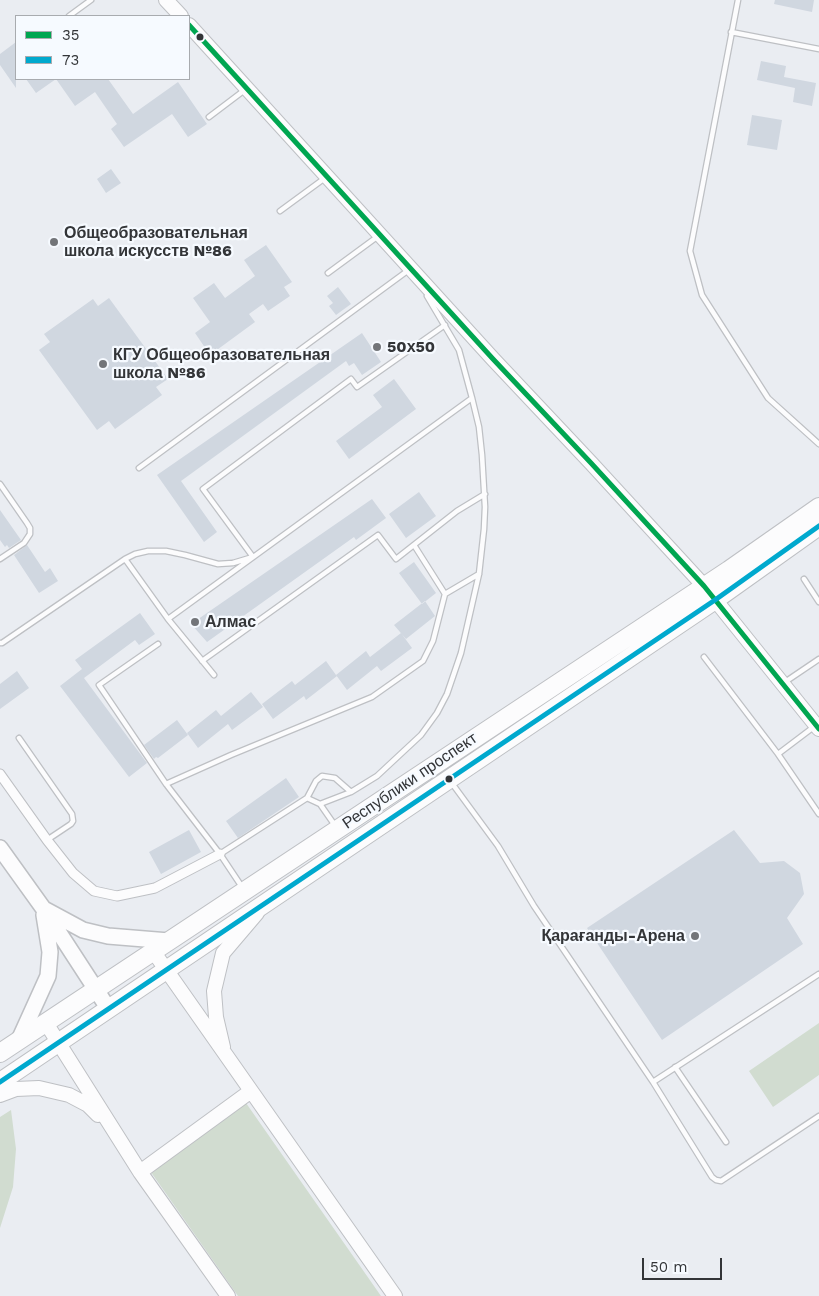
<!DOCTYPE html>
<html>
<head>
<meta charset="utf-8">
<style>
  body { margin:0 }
  #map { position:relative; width:819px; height:1296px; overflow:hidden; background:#eaedf2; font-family:"Work Sans",sans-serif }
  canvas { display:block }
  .legend { position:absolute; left:15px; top:15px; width:175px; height:65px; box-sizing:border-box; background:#f6faff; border:1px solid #a8abaf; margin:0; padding:6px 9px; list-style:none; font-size:15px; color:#333538 }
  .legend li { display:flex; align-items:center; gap:10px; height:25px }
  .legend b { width:25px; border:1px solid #a8abaf }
  .scale { position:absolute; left:642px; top:1258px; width:80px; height:22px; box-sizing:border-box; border:2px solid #333538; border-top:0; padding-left:6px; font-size:15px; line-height:18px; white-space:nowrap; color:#333538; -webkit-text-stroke:4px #f6faff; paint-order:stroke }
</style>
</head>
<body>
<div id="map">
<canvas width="819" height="1296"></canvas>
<ul class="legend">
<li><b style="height:6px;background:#00a651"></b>35</li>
<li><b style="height:6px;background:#00a9ce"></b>73</li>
</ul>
<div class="scale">50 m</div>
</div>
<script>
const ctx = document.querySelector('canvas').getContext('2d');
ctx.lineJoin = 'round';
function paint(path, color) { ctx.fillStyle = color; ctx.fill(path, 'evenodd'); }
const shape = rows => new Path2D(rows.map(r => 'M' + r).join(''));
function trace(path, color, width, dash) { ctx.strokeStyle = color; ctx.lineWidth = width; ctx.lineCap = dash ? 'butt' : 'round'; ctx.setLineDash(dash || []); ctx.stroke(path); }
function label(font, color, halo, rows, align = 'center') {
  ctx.font = font + ' "Work Sans",sans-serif'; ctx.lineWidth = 4.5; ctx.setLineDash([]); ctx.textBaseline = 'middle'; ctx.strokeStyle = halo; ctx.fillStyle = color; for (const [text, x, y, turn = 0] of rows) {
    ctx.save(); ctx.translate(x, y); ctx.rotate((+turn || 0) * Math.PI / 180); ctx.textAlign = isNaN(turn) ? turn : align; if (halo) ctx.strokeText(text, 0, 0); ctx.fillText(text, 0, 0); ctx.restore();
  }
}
const green = shape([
  [819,1023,819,1075,773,1107,749,1071],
  [246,1103,381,1296,238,1296,148,1168],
  [11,1110,16,1149,13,1187,0,1228,0,1117]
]);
const building = shape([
  [775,0,814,0,812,12,774,4],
  [16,42,16,88,0,65,0,54],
  [761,61,786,66,784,77,816,83,812,106,793,102,795,88,757,80],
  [26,79,108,79,133,114,178,82,207,124,188,137,172,114,124,147,111,129,117,124,95,92,75,106,56,79,36,93],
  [752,115,782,120,777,150,747,145],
  [111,169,121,183,106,193,97,179],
  [266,245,292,282,284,287,290,296,268,311,263,304,249,314,255,322,210,355,195,333,210,322,193,298,214,283,225,298,255,276,244,260],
  [338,287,351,304,336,315,329,306,333,303,327,296],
  [109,298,168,379,156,387,162,395,115,429,109,421,97,430,39,350,50,342,44,334,93,299,98,306],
  [362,333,381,362,362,375,354,363,349,366,346,361,181,481,217,532,204,542,157,475],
  [394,379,416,409,349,459,336,441,382,407,373,395],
  [419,492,436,516,406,538,389,514],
  [372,499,386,518,356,540,354,537,207,642,191,624],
  [0,510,21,540,9,548,7,545,5,547,0,540],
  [27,545,45,572,50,568,58,581,39,593,14,555],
  [414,562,436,593,422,604,399,573],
  [425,601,435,616,406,639,394,625],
  [140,613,155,634,139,645,135,640,84,678,147,763,129,777,60,686,82,669,75,660],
  [401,633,412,648,381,671,377,666,347,690,336,675,337,676,306,700,304,696,273,719,262,704,292,681,295,685,326,661,336,675,366,651,370,657],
  [17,671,29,688,0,709,0,684],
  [251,692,263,707,232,730,228,724,198,748,187,733,216,710,221,716],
  [177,720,188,735,158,758,156,757,154,759,144,745],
  [286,778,299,797,238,838,226,821],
  [189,830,201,852,161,874,149,852],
  [734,830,760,863,784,861,800,873,804,894,787,918,803,944,662,1040,587,928]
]);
const lane = shape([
  [738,0,690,251,702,295,768,398,819,444],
  [69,16,91,0],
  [731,32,819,49],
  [209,117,246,89],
  [280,211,325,178],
  [328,273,377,237],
  [139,468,410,269],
  [0,484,27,523,30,528,30,534,24,543,0,559],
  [414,545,445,594],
  [125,559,135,554,148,551,166,551,185,555,218,564,233,563,253,557,203,489,351,379,357,387,445,325],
  [804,579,819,602],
  [0,643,2,643,125,559,168,619],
  [158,644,99,685,166,784,220,854,242,887],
  [704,657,778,754,819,814],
  [202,661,378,535,396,559,457,511,485,494],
  [214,675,168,619,472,398],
  [785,682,819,659],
  [19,738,72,814,73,821,71,824,47,840],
  [778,754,815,726],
  [451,782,498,846,534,906,653,1082,712,1177,716,1180,721,1181,819,1116],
  [166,784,231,755,372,697,423,661,433,641,445,594,479,574],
  [307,798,316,781,322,776,335,778,351,792,377,776,421,735,437,713,447,694,461,653,479,574,484,529,485,507,482,455,479,427,472,398,459,350,427,296],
  [320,804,351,792],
  [220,854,307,798,320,804,336,827],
  [675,1067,726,1142],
  [653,1082,819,974]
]);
const street = shape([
  [0,774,47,840,73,873,94,891,117,896,155,888,220,854]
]);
const secondary = shape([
  [166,0,181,16],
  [189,25,493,359,591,463,704,586,819,729],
  [153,951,395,1296],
  [46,1023,140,1172,228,1296],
  [223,1047,216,1017,214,991,223,953,257,913],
  [0,1095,16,1089,39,1088,69,1095,88,1105,98,1115],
  [140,1172,251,1091]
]);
const primary = shape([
  [0,848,43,908,108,1008],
  [44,909,83,930,108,936,169,941],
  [19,1040,48,976,50,952,44,915]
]);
const highway = shape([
  [0,1053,729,570,819,507],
  [0,1082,715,600,819,526]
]);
const bus1 = shape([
  [189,25,493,359,591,463,704,586,819,729]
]);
const bus2 = shape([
  [0,1082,715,600,819,526]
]);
const markers = [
  [200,37,4.5,"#333538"],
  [54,242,5,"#737579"],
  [377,347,5,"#737579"],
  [103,364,5,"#737579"],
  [195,622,5,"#737579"],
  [449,779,4.5,"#333538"],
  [695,936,5,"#737579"]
];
const poiNames = [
  ["Общеобразовательная",64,233],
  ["школа искусств №86",64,251],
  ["50х50",387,347],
  ["КГУ Общеобразовательная",113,355],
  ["школа №86",113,373],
  ["Алмас",205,622],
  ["Қарағанды-Арена",685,936,"right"]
];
const streetNames = [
  ["Республики проспект",410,781,-34]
];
paint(green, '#d1dcd0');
paint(building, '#d0d7e0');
trace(lane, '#bec0c4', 7);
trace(street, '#bec0c4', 11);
trace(secondary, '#bec0c4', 16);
trace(primary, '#bec0c4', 18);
trace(highway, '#bec0c4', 20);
trace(lane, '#fcfcfd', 4.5);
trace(street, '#fcfcfd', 9);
trace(secondary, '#fcfcfd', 14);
trace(primary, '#fcfcfd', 15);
trace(highway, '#fcfcfd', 18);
trace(bus1, '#00a651', 5);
trace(bus2, '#00a9ce', 5);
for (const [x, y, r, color] of markers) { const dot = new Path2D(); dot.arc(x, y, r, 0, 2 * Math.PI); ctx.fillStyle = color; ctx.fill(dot); trace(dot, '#f6faff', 2); }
label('bold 16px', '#333538', '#f6faff', poiNames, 'left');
label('16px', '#333538', '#f6faff', streetNames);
</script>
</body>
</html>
